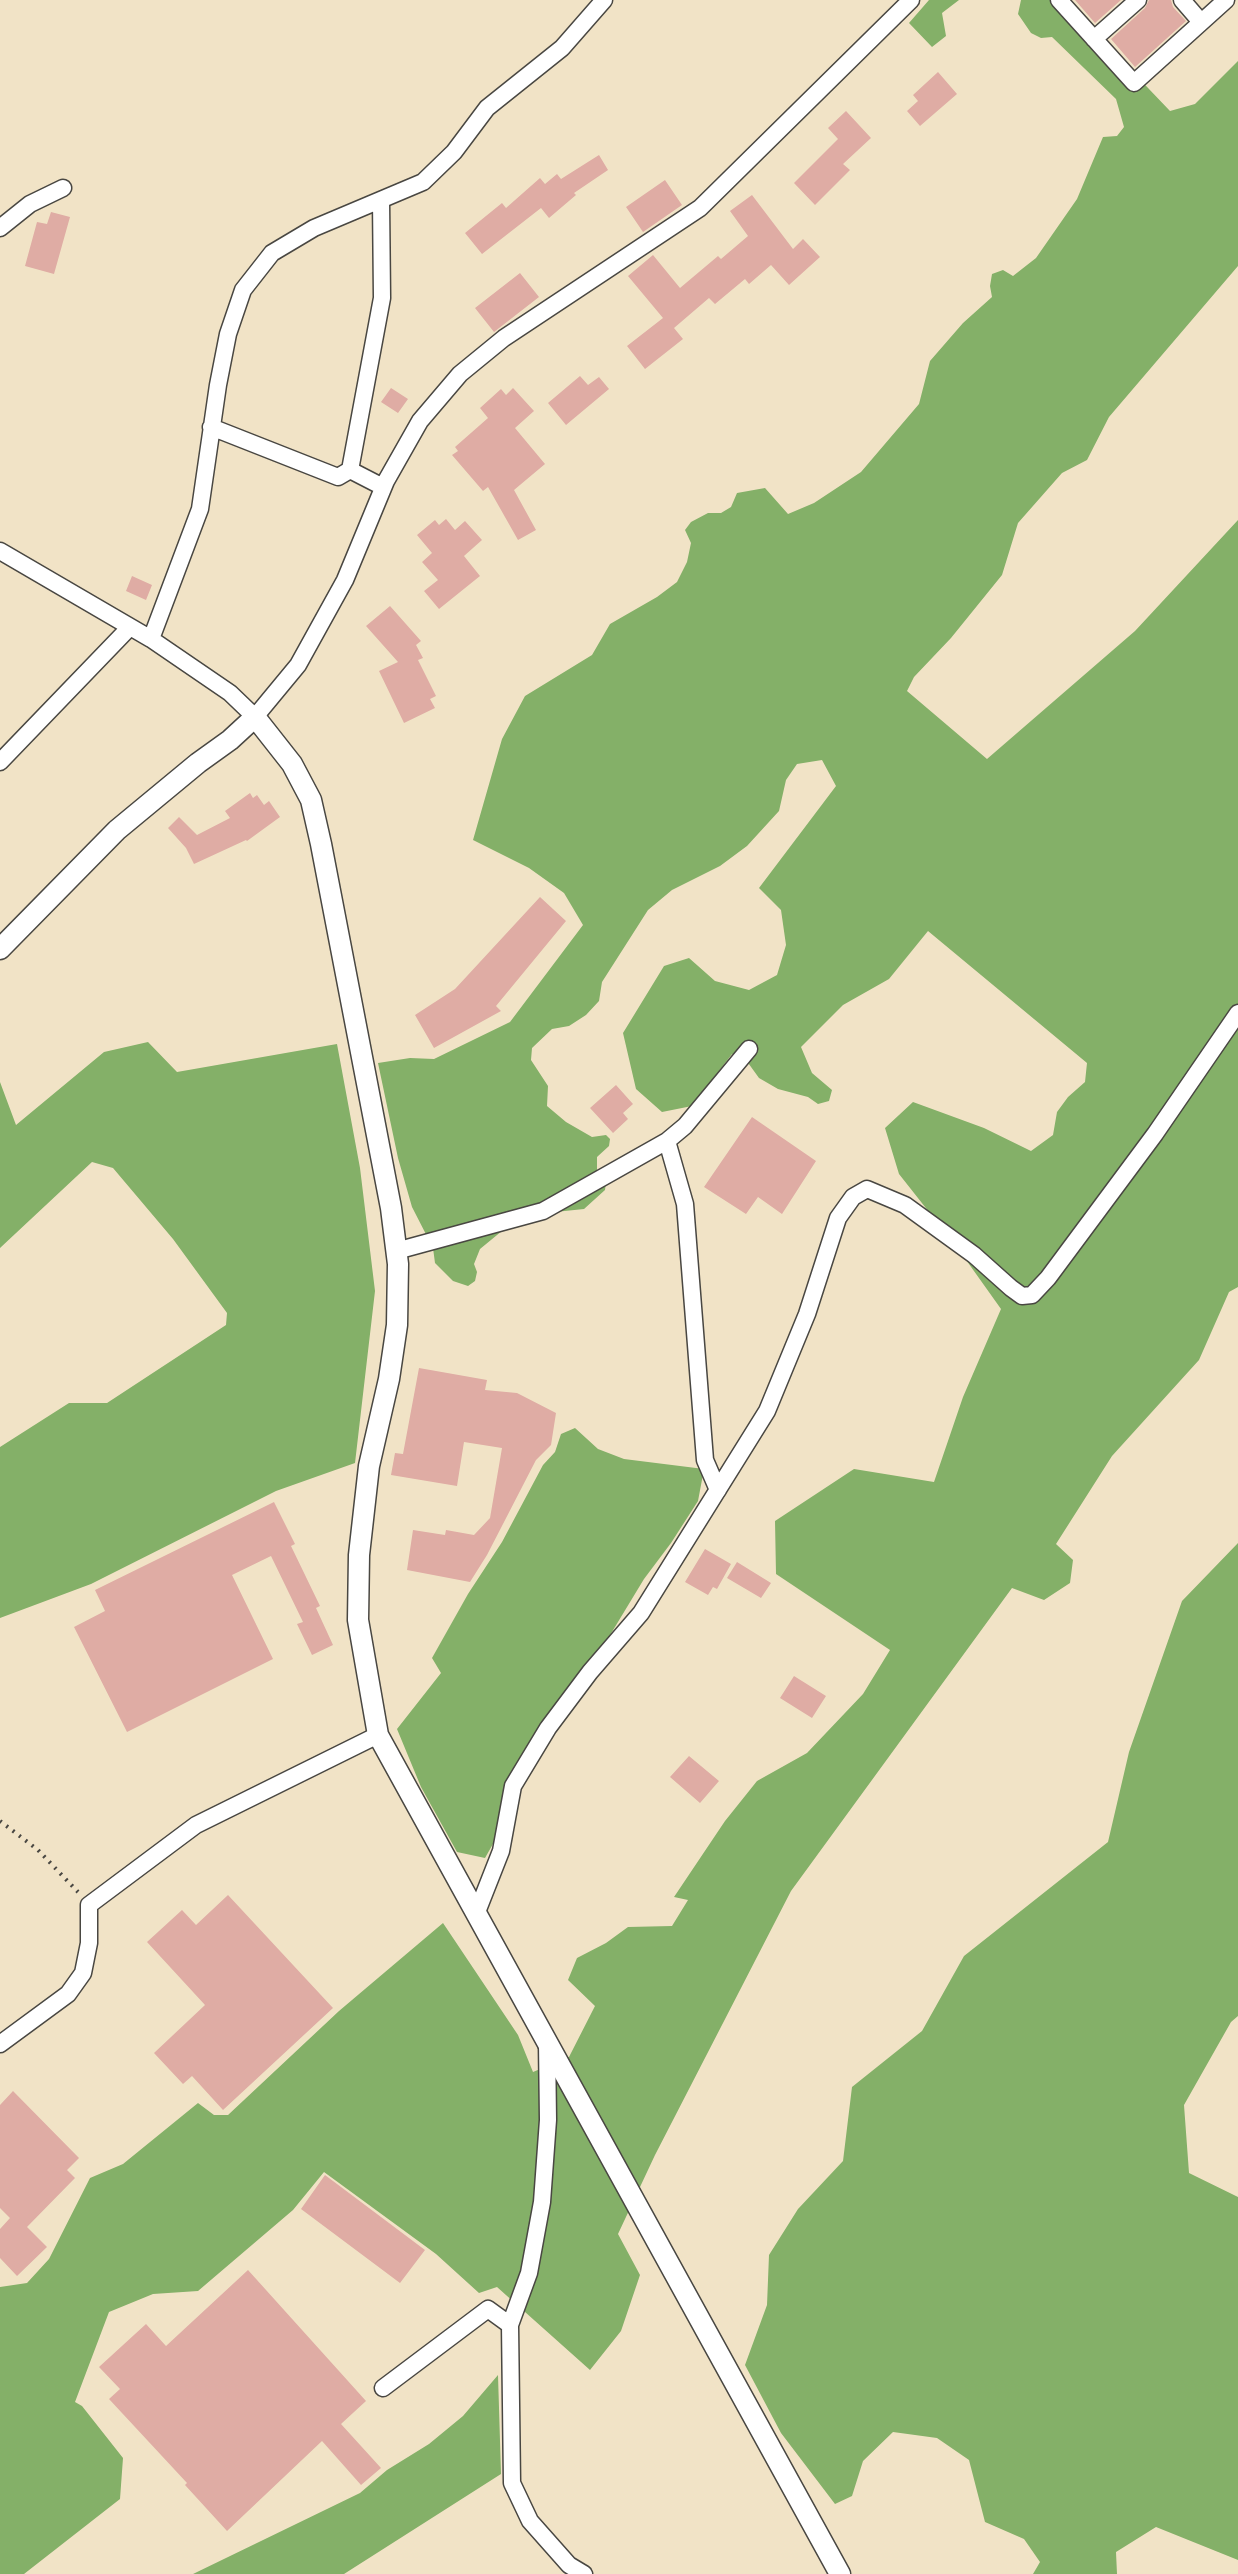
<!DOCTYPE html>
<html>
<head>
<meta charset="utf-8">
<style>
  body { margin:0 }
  canvas { display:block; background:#f1e3c6 }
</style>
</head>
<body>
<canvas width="1238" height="2574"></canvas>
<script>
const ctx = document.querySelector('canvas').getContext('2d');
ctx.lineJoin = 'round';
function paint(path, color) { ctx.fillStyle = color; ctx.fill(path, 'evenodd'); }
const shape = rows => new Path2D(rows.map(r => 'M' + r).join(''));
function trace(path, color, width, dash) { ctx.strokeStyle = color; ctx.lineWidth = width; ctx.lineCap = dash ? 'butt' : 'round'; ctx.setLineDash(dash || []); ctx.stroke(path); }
const forest = shape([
  [929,0,959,0,942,13,946,36,932,47,909,23],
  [1021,0,1064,0,1170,111,1195,104,1238,61,1238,266,1109,417,1087,460,1062,473,1018,523,1002,575,951,638,914,677,907,691,987,759,1135,631,1238,520,1238,1287,1229,1292,1199,1360,1112,1456,1056,1544,1073,1560,1070,1583,1044,1600,1012,1588,791,1891,655,2155,618,2234,640,2275,621,2331,590,2370,497,2287,479,2293,436,2254,324,2172,293,2210,198,2291,153,2294,109,2312,75,2402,82,2406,123,2458,120,2499,24,2574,0,2574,0,2287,27,2283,49,2259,90,2178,123,2164,198,2103,214,2115,228,2115,339,2011,443,1923,518,2035,533,2072,569,2057,595,2006,568,1980,577,1958,606,1943,628,1927,672,1926,688,1900,674,1897,725,1821,757,1781,807,1753,863,1694,890,1650,776,1574,775,1521,854,1469,934,1482,963,1397,1001,1309,959,1250,899,1174,885,1128,913,1102,984,1128,1031,1151,1053,1135,1057,1112,1068,1097,1085,1082,1087,1063,928,931,889,979,843,1005,801,1047,812,1073,832,1090,829,1101,818,1104,808,1097,778,1089,759,1078,746,1060,732,1054,692,1106,662,1112,636,1089,623,1033,664,966,689,958,715,981,749,990,777,975,786,945,781,910,759,888,836,786,822,760,797,764,786,780,779,811,747,846,720,866,672,890,648,910,602,982,599,1001,586,1015,569,1026,552,1029,532,1048,531,1060,548,1086,547,1106,566,1122,592,1137,606,1135,610,1139,609,1146,597,1157,597,1170,606,1182,605,1190,584,1209,555,1212,508,1226,480,1249,474,1264,477,1272,475,1281,468,1286,453,1281,435,1263,433,1248,412,1207,398,1158,378,1063,410,1058,434,1059,510,1022,583,925,564,893,529,868,473,840,502,739,525,696,592,655,610,624,657,597,677,582,687,562,691,543,685,530,691,522,708,513,721,513,731,507,737,493,765,488,788,514,814,503,861,472,919,404,930,361,963,323,992,297,990,286,992,274,1003,270,1013,276,1036,258,1077,199,1103,137,1117,136,1124,127,1116,99,1052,37,1041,38,1031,33,1018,14],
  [148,1042,177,1072,337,1044,360,1168,375,1291,355,1463,276,1491,91,1584,0,1618,0,1447,69,1403,107,1403,226,1325,227,1313,173,1239,113,1168,92,1162,0,1248,0,1082,16,1125,104,1052],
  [575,1428,598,1449,624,1459,704,1469,698,1501,671,1543,644,1579,601,1650,542,1725,502,1828,485,1858,457,1852,421,1787,397,1729,441,1673,432,1658,468,1594,502,1542,543,1465,555,1452,561,1434],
  [1238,1543,1238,2016,1231,2022,1184,2105,1189,2173,1238,2197,1238,2560,1156,2527,1116,2552,1117,2574,1033,2574,1040,2562,1024,2539,985,2522,969,2460,937,2438,893,2432,863,2461,852,2496,835,2504,781,2433,745,2365,767,2305,769,2255,798,2209,843,2161,852,2087,922,2031,964,1956,1108,1842,1129,1752,1182,1601],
  [498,2375,501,2474,344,2574,193,2574,360,2493,387,2470,429,2444,463,2416]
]);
const building = shape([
  [1075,0,1121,0,1095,23],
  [1149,0,1171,0,1173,7,1186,21,1135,67,1111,39,1145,8],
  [938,72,957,94,920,126,907,111,918,101,913,95],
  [846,111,871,138,843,164,850,170,815,205,794,183,838,139,828,128],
  [599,155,608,170,574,193,576,195,549,218,541,208,482,254,465,233,502,203,506,208,540,178,545,184,557,174,561,179],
  [665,180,682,205,643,232,626,207],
  [752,195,793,249,803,239,820,257,789,285,771,265,749,284,745,279,715,304,709,298,674,328,683,339,645,369,627,346,663,318,628,276,653,255,680,288,718,256,721,259,748,236,730,211],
  [51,212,70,217,54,274,25,266,37,222,47,224],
  [520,273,539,297,494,332,475,308],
  [580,376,588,385,599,377,609,389,566,425,548,403],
  [391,388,408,399,398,413,381,402],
  [513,388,534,411,515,428,545,464,514,490,536,530,518,540,488,487,483,491,452,455,458,451,455,447,488,418,480,408,501,389,506,395],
  [446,519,455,530,465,521,482,540,464,556,480,576,439,609,424,591,438,580,422,562,432,553,417,535,435,520,439,525],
  [132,576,152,585,146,600,126,591],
  [390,606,421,641,416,645,423,658,418,660,436,696,430,699,435,708,404,723,379,671,398,662,366,626],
  [250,793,253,798,257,795,264,805,269,801,280,817,247,841,246,840,194,864,186,848,168,828,179,817,197,835,230,818,225,811],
  [540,897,566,921,496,1006,501,1011,434,1048,415,1015,455,989],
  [616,1085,633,1104,623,1113,628,1119,613,1133,590,1108],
  [752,1117,816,1161,782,1214,758,1197,746,1214,704,1187],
  [419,1368,487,1380,485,1390,517,1393,556,1413,551,1445,536,1460,487,1555,470,1582,407,1570,413,1530,445,1535,446,1530,474,1535,490,1518,502,1448,464,1442,457,1486,391,1475,395,1453,403,1454],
  [274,1502,295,1544,291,1546,320,1606,316,1608,333,1645,312,1655,297,1624,303,1622,271,1556,232,1575,273,1659,127,1732,74,1627,105,1611,95,1590],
  [705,1549,731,1564,717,1589,713,1587,708,1595,685,1582],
  [737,1562,771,1583,761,1598,727,1578],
  [794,1676,826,1696,812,1718,780,1698],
  [689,1756,719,1781,700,1803,670,1777],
  [228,1895,333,2008,223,2110,192,2076,183,2084,154,2053,205,2005,147,1942,182,1910,196,1925],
  [13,2091,79,2158,67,2170,75,2178,27,2227,47,2247,17,2276,0,2258,0,2229,10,2218,0,2208,0,2105],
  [325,2175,425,2250,400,2283,301,2209],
  [248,2270,366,2401,341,2424,381,2468,361,2485,322,2441,227,2531,185,2485,187,2483,109,2399,120,2389,99,2367,146,2324,166,2346]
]);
const path = shape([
  [0,1821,38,1850,78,1892]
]);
const minor = shape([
  [1059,0,1134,83,1226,0],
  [1182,0,1201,22],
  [1094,39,1138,0],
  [0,228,30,204,63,188],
  [211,427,338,477,350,470,383,487],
  [350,470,382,298,381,200],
  [0,551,151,639,230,693,255,717,298,665,345,580,386,481,420,421,460,374,504,338,700,208,911,0],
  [151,639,200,509,218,385,228,334,243,290,272,253,314,228,423,182,454,152,487,108,562,48,604,0],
  [0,762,130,627],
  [667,1141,685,1126,749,1049],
  [396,1251,543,1211,667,1141,685,1204,705,1460,718,1490],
  [477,1912,501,1851,513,1786,548,1728,590,1672,641,1613,767,1411,807,1314,838,1218,853,1197,867,1189,905,1205,974,1255,1011,1288,1022,1296,1032,1295,1048,1278,1155,1134,1238,1013],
  [0,2044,68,1994,83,1973,89,1943,89,1905,196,1825,378,1735],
  [510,2325,529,2273,542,2202,548,2120,547,2043],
  [383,2388,488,2309,510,2325,512,2483,530,2521,569,2565,584,2574]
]);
const tertiary = shape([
  [0,949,117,830,198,763,230,740,255,717,292,764,311,800,321,844,391,1208,398,1264,397,1325,389,1379,369,1466,359,1555,358,1620,378,1735,840,2574]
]);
paint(forest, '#84b068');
paint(building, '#dfaca4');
trace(minor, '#494742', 19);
trace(tertiary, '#494742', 23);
trace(path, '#494742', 4, [2, 6]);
trace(minor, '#fff', 16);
trace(tertiary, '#fff', 20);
</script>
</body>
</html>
